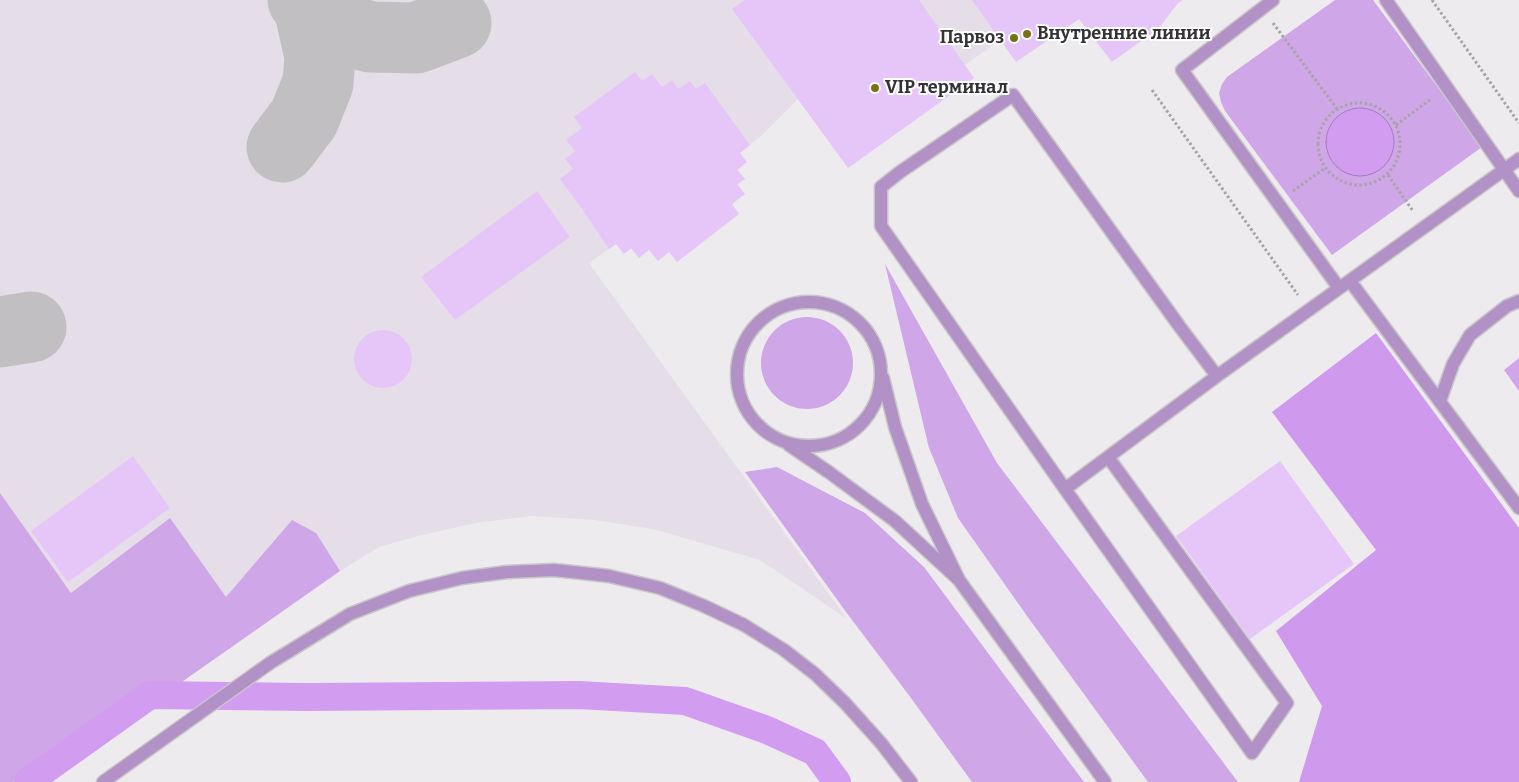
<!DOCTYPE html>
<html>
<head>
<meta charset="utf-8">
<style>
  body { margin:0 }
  canvas { display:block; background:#eeebef }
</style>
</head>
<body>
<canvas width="1519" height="782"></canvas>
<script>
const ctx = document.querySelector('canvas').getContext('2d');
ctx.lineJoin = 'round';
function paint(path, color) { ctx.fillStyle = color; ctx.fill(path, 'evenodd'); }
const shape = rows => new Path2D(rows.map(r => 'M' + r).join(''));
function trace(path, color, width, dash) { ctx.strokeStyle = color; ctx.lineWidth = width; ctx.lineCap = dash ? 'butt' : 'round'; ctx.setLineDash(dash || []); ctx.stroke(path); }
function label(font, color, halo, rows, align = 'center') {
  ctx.font = font + ' Bitter,serif'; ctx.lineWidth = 4; ctx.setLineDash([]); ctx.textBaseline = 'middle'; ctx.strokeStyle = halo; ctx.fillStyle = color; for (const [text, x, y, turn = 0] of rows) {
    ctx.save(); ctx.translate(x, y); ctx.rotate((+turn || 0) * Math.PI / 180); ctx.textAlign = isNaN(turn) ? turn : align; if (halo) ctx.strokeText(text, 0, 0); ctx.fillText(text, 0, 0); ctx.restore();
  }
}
const built = shape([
  [0,0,1183,0,1178,3,1159,28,1112,62,1079,19,1016,62,1000,40,965,65,974,78,848,168,798,99,761,136,740,153,747,162,738,170,745,179,738,185,745,194,732,204,739,214,677,262,669,252,658,261,649,250,639,258,631,249,624,254,616,244,589,263,847,619,760,560,653,529,594,520,531,516,475,523,422,535,379,547,340,571,176,686,147,686,13,782,0,782]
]);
const green = shape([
  [1335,0,1373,0,1482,147,1332,255,1225,111,1221,102,1219,93,1222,84,1227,77],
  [885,264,997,463,1238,782,1148,782,1027,616,958,518,929,448],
  '761 363a46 46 0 1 1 92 0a46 46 0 1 1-92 0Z',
  [1519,358,1519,391,1504,370],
  [777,467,865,513,924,567,1084,782,972,782,908,694,846,612,745,472],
  [0,493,71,593,170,518,226,597,292,520,316,533,340,571,176,686,147,686,13,782,0,782]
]);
const forest = shape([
  [1376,333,1519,528,1519,782,1299,782,1322,706,1276,631,1376,550,1272,412]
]);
const water = shape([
  '1326 142a34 34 0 1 1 68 0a34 34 0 1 1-68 0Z'
]);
const canal = shape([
  [28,782,150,695,306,697,579,695,685,701,767,730,815,752,837,782]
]);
const taxiway = shape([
  [303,0,309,7,337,27,370,37,416,38,456,23],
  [282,147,304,118,318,83,320,56,309,7],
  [0,332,31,327]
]);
const building = shape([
  [745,0,919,0,974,78,848,168,732,9],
  [972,0,1183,0,1178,3,1159,28,1112,62,1079,19,1016,62],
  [635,72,642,81,652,74,662,87,672,80,678,89,690,81,696,89,705,83,750,145,740,153,747,162,737,170,745,179,737,184,745,194,732,204,739,214,677,262,669,252,658,261,649,250,639,258,631,248,624,254,616,244,609,249,582,209,560,179,573,169,565,159,575,151,566,140,582,128,574,117],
  [537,191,570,237,455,320,421,277],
  '354 359a29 29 0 1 1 58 0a29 29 0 1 1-58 0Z',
  [133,456,170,508,68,582,31,531],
  [1280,461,1354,564,1250,639,1176,536]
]);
const path = shape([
  [1432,0,1519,123],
  [1273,23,1337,109],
  [1152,90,1298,295],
  '1318 144a41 41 0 1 1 82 0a41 41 0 1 1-82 0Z',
  [1396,125,1431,99],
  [1388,175,1413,211],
  [1293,191,1325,168]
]);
const minor = shape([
  [1273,0,1182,70,1339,288],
  [1386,0,1519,191],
  [1350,281,1519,508],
  '737 374a72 72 0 1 1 144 0a72 72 0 1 1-144 0Z',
  [1440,401,1453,364,1470,335,1507,306,1519,301],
  [789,445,830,473,895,521,959,580,922,504,895,427,883,378],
  [1108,457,1287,703,1252,753,1065,489,1108,457,1217,376],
  [1065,489,881,226,881,187,900,172,1013,95,1180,327,1217,376,1519,159],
  [959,580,1105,782],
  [103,782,270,663,350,614,409,591,462,578,507,572,554,570,609,576,660,588,704,606,744,625,784,650,815,674,845,703,881,743,911,782]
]);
const markers = [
  [1027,34,5,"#7c7112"],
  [1014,38,5,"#7c7112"],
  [875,88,5,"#7c7112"]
];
const poiNames = [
  ["Внутренние линии",1037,34],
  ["Парвоз",1004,38,"right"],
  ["VIP терминал",885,88]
];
paint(built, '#e5dee9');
paint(green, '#cfa6e7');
paint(forest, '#cf99ed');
paint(water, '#d29df1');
trace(water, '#a27db8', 1);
trace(canal, '#d29df1', 28);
trace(taxiway, '#c2bfc2', 71);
paint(building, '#e6c6f9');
trace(minor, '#c9c6ca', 15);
trace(path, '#a6a4a7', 3, [2.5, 2.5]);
trace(minor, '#b291c6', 12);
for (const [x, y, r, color] of markers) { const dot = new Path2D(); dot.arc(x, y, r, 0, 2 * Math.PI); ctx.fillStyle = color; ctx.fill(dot); trace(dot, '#fff', 2); }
label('bold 18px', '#333234', '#fff', poiNames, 'left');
</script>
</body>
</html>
